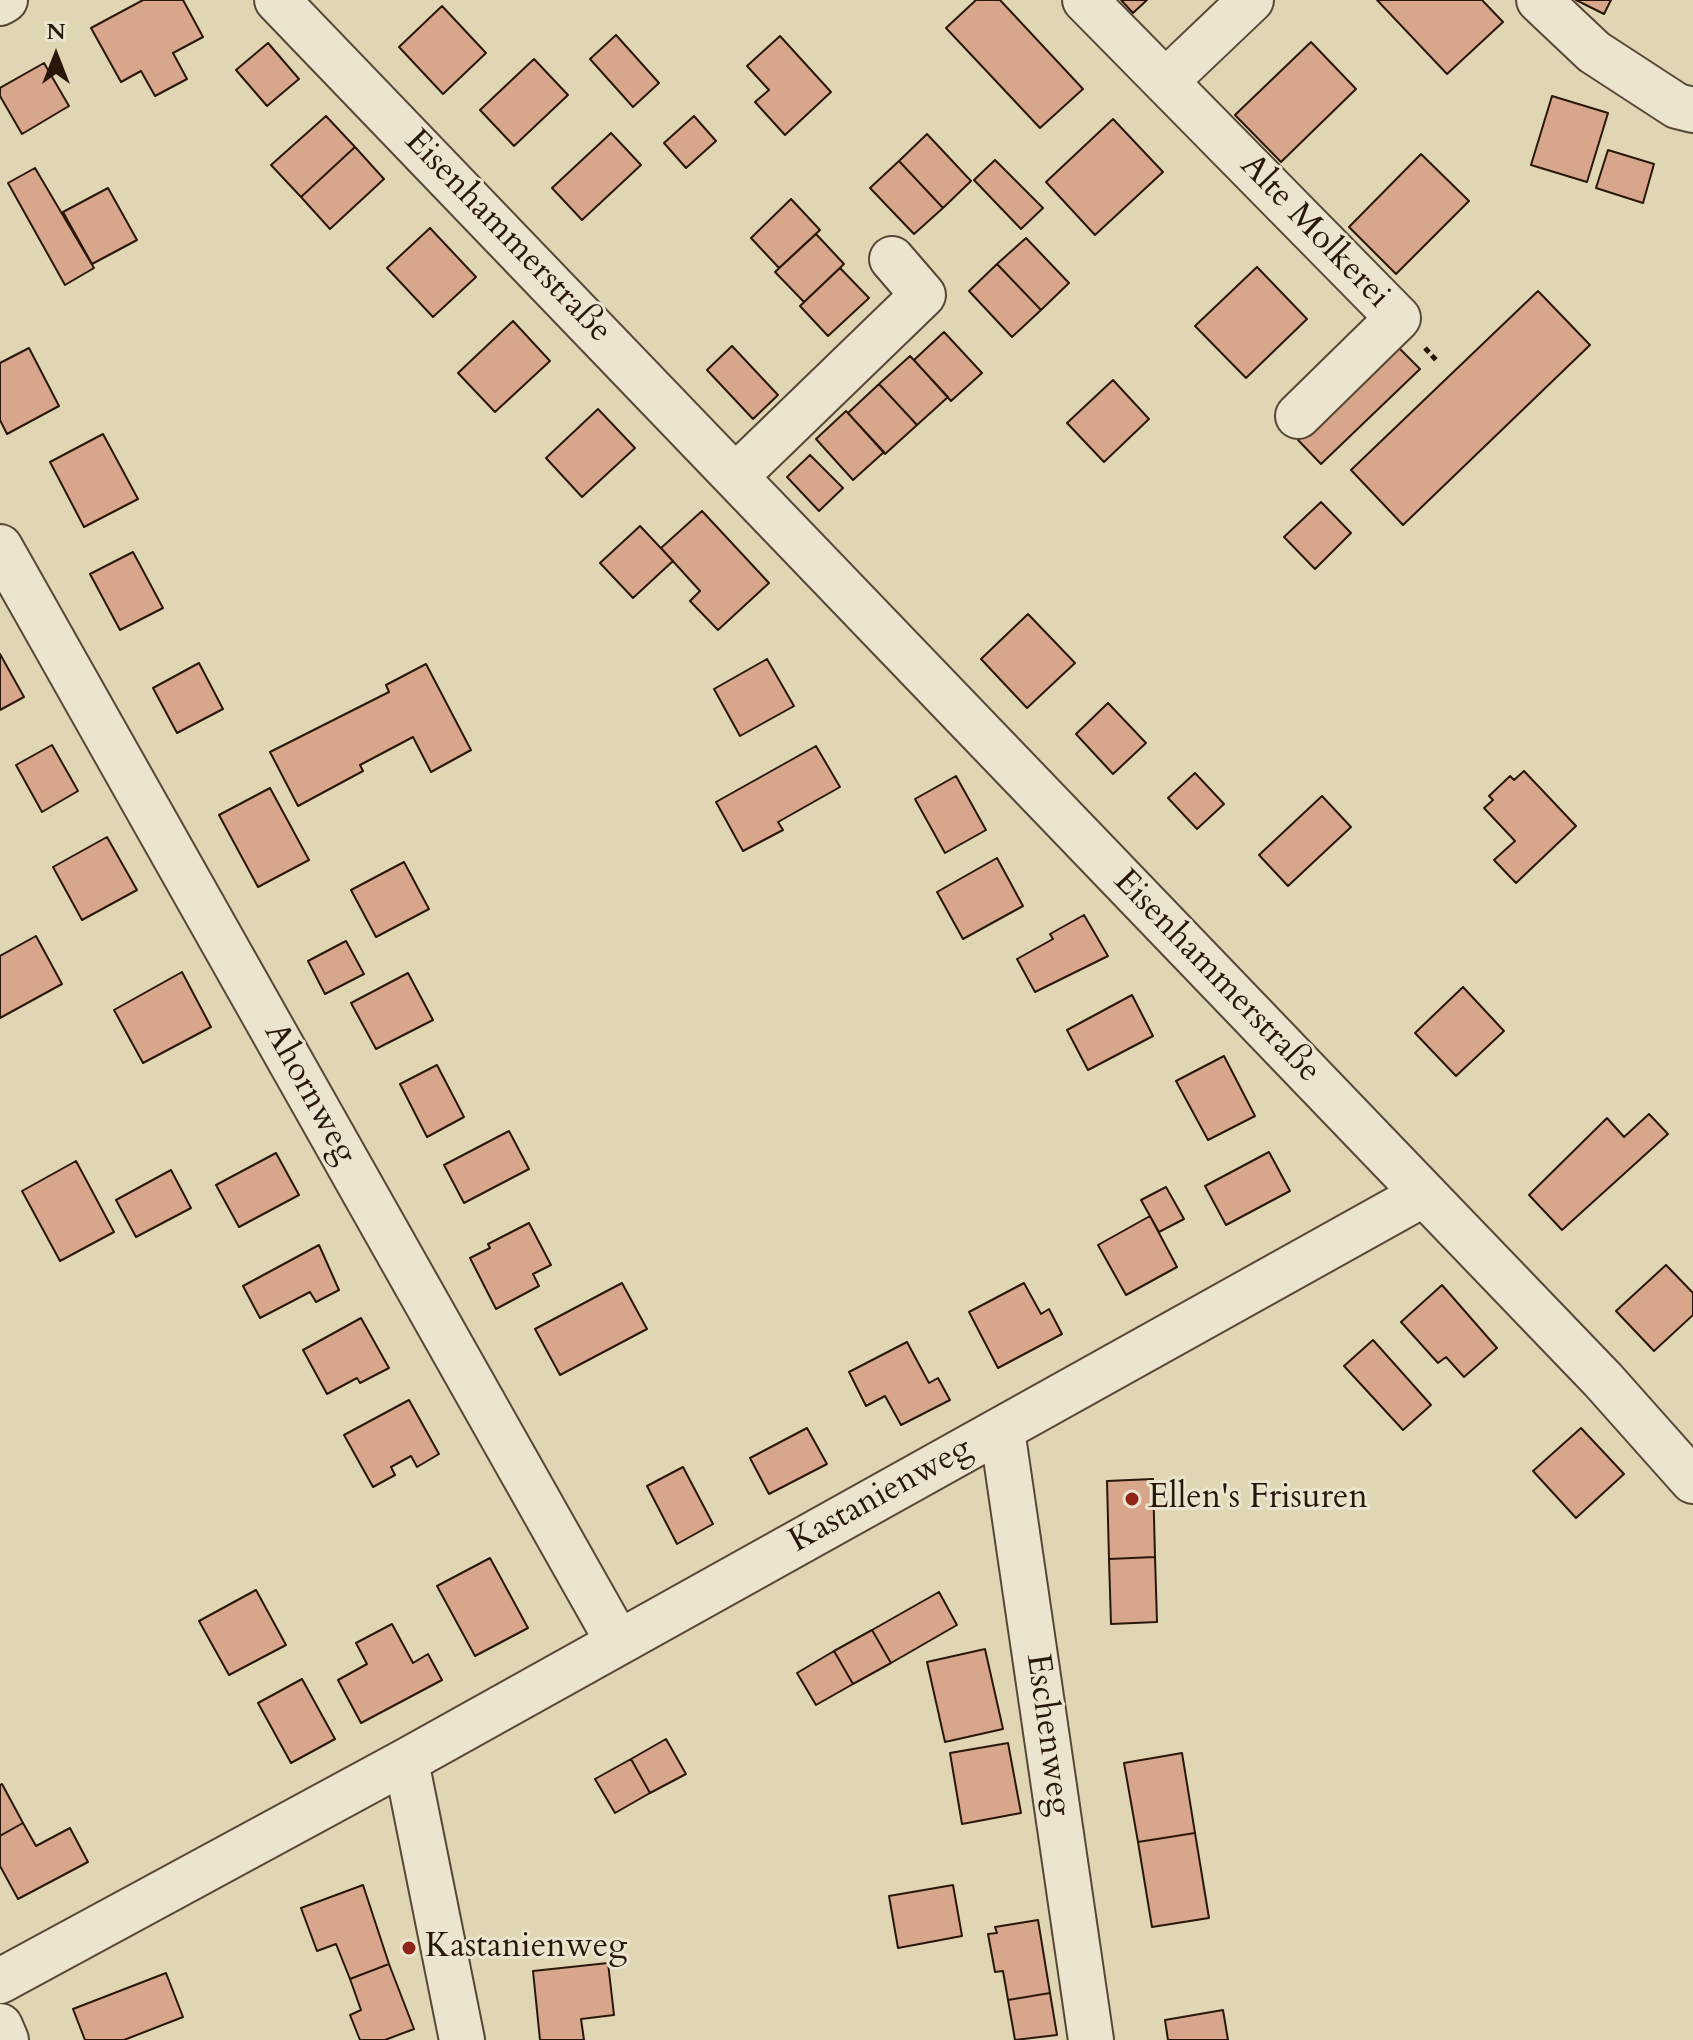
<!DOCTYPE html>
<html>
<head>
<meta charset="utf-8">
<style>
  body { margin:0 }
  #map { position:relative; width:1693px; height:2040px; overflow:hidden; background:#e0d6b3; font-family:Cardo,serif }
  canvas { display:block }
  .north { position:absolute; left:16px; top:16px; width:80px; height:80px; -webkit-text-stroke:6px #ebe4ce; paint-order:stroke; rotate:0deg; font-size:22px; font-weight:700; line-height:32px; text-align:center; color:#2a170c }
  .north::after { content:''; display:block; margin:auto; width:28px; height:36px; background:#2a170c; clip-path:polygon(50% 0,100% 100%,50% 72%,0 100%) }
</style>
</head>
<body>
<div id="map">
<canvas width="1693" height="2040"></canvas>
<div class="north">N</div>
</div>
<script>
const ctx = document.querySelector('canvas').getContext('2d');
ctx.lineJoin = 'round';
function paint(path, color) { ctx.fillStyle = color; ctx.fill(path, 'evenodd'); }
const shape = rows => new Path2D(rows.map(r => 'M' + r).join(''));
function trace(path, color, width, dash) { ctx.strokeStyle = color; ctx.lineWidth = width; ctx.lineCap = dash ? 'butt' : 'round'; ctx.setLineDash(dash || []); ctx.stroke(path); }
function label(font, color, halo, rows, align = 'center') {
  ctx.font = font + ' Cardo,serif'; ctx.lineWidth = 6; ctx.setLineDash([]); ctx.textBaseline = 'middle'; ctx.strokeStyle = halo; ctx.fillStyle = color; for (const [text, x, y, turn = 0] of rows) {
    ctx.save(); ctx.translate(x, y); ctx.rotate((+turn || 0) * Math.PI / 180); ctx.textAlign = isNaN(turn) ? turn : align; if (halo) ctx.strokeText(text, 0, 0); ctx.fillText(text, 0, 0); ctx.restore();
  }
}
const building = shape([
  [143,0,183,0,203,37,173,53,187,79,155,96,141,71,121,82,91,28,143,0],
  [976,0,1000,0,1083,89,1040,128,946,28,976,0],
  [1121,0,1147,0,1133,13,1121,0],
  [1377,0,1482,0,1503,22,1447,74,1377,0],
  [1576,0,1611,0,1604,14,1576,0],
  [442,6,486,53,443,94,399,47,442,6],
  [616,35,659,83,633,107,590,59,616,35],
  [780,36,831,92,785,135,755,102,769,90,747,66,780,36],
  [1311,42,1356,89,1281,162,1235,115,1311,42],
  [268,43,299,79,267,106,236,70,268,43],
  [534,59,568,95,514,146,480,110,534,59],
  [44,63,69,106,22,134,0,96,0,88,44,63],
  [1552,96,1608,113,1587,182,1531,165,1552,96],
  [326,116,355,147,301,197,271,165,326,116],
  [694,116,716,141,686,168,664,143,694,116],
  [1113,119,1163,172,1095,235,1046,182,1113,119],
  [611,133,641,165,582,220,552,188,611,133],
  [927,134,971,181,943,208,899,161,927,134],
  [355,147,384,179,330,229,301,197,355,147],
  [1608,150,1654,164,1643,203,1596,188,1608,150],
  [1421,154,1469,201,1396,274,1349,227,1421,154],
  [995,160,1043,208,1021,229,974,180,995,160],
  [899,161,943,208,914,234,870,188,899,161],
  [35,168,94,268,65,285,8,183,35,168],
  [108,188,137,240,92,264,63,212,108,188],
  [791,199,820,230,779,268,751,238,791,199],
  [430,228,476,277,433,317,387,268,430,228],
  [816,234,844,264,804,302,775,272,816,234],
  [1026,238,1069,283,1041,310,997,264,1026,238],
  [997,264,1041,310,1012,337,969,291,997,264],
  [1257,267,1307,319,1246,378,1195,326,1257,267],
  [840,268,869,298,828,336,800,306,840,268],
  [1538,291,1590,345,1403,525,1351,470,1538,291],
  [513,321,550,361,495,412,458,373,513,321],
  [944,332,982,373,951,401,914,360,944,332],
  [1396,345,1420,369,1321,464,1298,440,1396,345],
  [732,346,778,395,753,419,707,370,732,346],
  [29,348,59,406,7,434,0,420,0,363,29,348],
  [910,356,948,397,917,425,879,384,910,356],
  [1113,380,1149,419,1104,462,1067,423,1113,380],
  [879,384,917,425,885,454,848,413,879,384],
  [598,409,635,448,582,497,546,458,598,409],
  [846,411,884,452,853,480,816,439,846,411],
  [103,434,138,499,84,527,50,462,103,434],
  [810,455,843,488,819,511,787,477,810,455],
  [1321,502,1351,533,1315,569,1284,537,1321,502],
  [702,511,769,583,718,630,690,601,700,591,661,548,702,511],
  [640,526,673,561,633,598,600,563,640,526],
  [133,552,163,608,120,630,90,574,133,552],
  [1028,614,1075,663,1027,708,981,659,1028,614],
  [0,654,24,697,0,710,0,654],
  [767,659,794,706,740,736,714,689,767,659],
  [199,663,223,709,177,733,153,688,199,663],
  [426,664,471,750,431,772,413,737,360,765,363,771,298,806,270,752,389,692,386,685,426,664],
  [1108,703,1146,743,1113,774,1076,734,1108,703],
  [52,745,78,791,42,812,16,765,52,745],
  [816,746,840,787,778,822,783,830,743,851,716,802,816,746],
  [1524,771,1576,826,1516,883,1494,860,1515,841,1484,808,1493,800,1489,796,1510,776,1514,780,1524,771],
  [1195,773,1224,804,1197,829,1168,798,1195,773],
  [956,776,986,830,945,853,915,799,956,776],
  [270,788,309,860,258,887,219,815,270,788],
  [1322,796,1351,827,1288,886,1259,855,1322,796],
  [107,837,137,890,82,920,53,867,107,837],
  [997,858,1023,906,963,939,937,892,997,858],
  [404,862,429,909,376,937,351,890,404,862],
  [1084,915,1108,956,1035,992,1017,959,1053,939,1050,934,1084,915],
  [36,936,62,984,0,1018,0,956,36,936],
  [346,941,364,974,325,994,308,961,346,941],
  [182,972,211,1027,143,1063,114,1010,182,972],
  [408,973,433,1020,376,1049,351,1003,408,973],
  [1463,987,1504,1031,1456,1076,1415,1033,1463,987],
  [1132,995,1153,1036,1088,1070,1067,1030,1132,995],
  [1224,1056,1255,1116,1208,1140,1176,1081,1224,1056],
  [437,1065,464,1117,427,1137,400,1084,437,1065],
  [1649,1114,1668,1134,1562,1230,1529,1195,1607,1118,1624,1137,1649,1114],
  [509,1131,529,1169,464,1203,444,1165,509,1131],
  [1269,1152,1290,1191,1226,1225,1205,1186,1269,1152],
  [276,1153,299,1195,239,1227,216,1185,276,1153],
  [76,1161,114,1232,60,1261,22,1191,76,1161],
  [171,1170,191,1208,136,1237,116,1200,171,1170],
  [1166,1187,1184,1219,1159,1232,1141,1200,1166,1187],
  [1150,1216,1177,1267,1126,1295,1098,1245,1150,1216],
  [529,1223,551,1265,533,1274,539,1286,496,1309,470,1258,490,1248,488,1244,529,1223],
  [319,1245,339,1290,316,1302,310,1292,260,1318,243,1286,319,1245],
  [1666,1265,1693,1293,1693,1315,1654,1351,1616,1311,1666,1265],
  [622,1283,647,1329,560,1375,535,1329,622,1283],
  [1024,1283,1041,1314,1049,1309,1062,1334,998,1368,969,1312,1024,1283],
  [1442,1285,1497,1348,1464,1377,1446,1357,1438,1363,1401,1322,1442,1285],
  [361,1318,389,1368,360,1383,357,1378,327,1394,303,1350,361,1318],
  [1373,1340,1431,1405,1403,1430,1344,1366,1373,1340],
  [907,1342,929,1383,938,1378,950,1400,901,1425,885,1396,866,1406,849,1372,907,1342],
  [409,1400,439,1454,417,1467,411,1456,391,1467,395,1475,373,1487,344,1435,409,1400],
  [807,1428,827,1464,769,1494,750,1458,807,1428],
  [1581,1428,1624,1474,1576,1518,1533,1471,1581,1428],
  [683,1467,713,1524,677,1544,647,1486,683,1467],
  [1153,1479,1155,1557,1109,1559,1107,1481,1153,1479],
  [1155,1557,1157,1622,1111,1624,1109,1559,1155,1557],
  [490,1558,528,1628,475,1656,437,1586,490,1558],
  [256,1590,286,1645,229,1675,199,1621,256,1590],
  [939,1592,957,1625,891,1663,872,1630,939,1592],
  [392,1624,413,1663,428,1654,442,1680,361,1723,338,1680,367,1664,356,1643,392,1624],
  [872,1630,891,1663,853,1684,834,1651,872,1630],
  [985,1649,1003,1729,945,1742,927,1662,985,1649],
  [834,1651,853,1684,816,1705,797,1673,834,1651],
  [302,1679,335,1739,291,1763,258,1703,302,1679],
  [666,1739,686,1774,650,1793,631,1759,666,1739],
  [1008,1743,1021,1813,962,1824,950,1753,1008,1743],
  [1182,1753,1195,1833,1138,1842,1124,1763,1182,1753],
  [631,1759,650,1793,615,1813,595,1779,631,1759],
  [2,1784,23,1823,0,1836,0,1785,2,1784],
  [23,1823,36,1846,70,1828,88,1862,18,1899,0,1866,0,1836,23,1823],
  [1195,1833,1209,1918,1152,1927,1138,1842,1195,1833],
  [363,1885,389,1964,350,1979,336,1944,317,1951,301,1908,363,1885],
  [953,1885,962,1936,898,1948,889,1896,953,1885],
  [1038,1920,1050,1993,1008,2000,1003,1971,995,1972,988,1934,997,1933,995,1927,1038,1920],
  [608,1963,614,2015,581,2019,584,2040,540,2040,533,1971,608,1963],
  [389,1964,414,2029,385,2040,360,2040,350,2015,361,2010,350,1979,389,1964],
  [166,1973,183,2017,124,2040,85,2040,73,2009,166,1973],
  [1050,1993,1057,2035,1015,2040,1008,2000,1050,1993],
  [1223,2010,1228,2040,1168,2040,1165,2020,1223,2010]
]);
const path = shape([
  [1425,348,1437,361]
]);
const minor = shape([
  [277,0,1603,1380,1693,1481],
  [1085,0,1398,318,1298,416],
  [1539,0,1594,52,1677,106,1693,110],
  [0,3,5,0],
  [1166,81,1251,0],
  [737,475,923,295,892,259],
  [0,547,617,1640],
  [1002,1430,1091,2040],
  [406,1761,462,2040],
  [0,1981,406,1761,1424,1194],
  [0,2026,6,2040]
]);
const markers = [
  [1132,1499,8,"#8f2418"],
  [409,1948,8,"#8f2418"]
];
const streetNames = [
  ["Alte Molkerei",1314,232,46],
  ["Eisenhammerstraße",507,237,46],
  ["Eisenhammerstraße",1216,977,46],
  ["Ahornweg",309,1094,61],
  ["Kastanienweg",881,1496,-29],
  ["Eschenweg",1047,1735,82]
];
const poiNames = [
  ["Ellen's Frisuren",1148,1499],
  ["Kastanienweg",425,1948]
];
paint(building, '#d8a68b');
trace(building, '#2a170c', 2);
trace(minor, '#584736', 48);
trace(path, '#2a170c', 5, [6, 4]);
trace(minor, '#ebe4ce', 44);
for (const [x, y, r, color] of markers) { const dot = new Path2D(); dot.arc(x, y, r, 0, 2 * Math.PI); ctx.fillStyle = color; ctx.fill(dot); trace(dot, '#ebe4ce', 3); }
label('34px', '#2a170c', '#ebe4ce', streetNames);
label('34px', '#2a170c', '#ebe4ce', poiNames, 'left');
</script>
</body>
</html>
